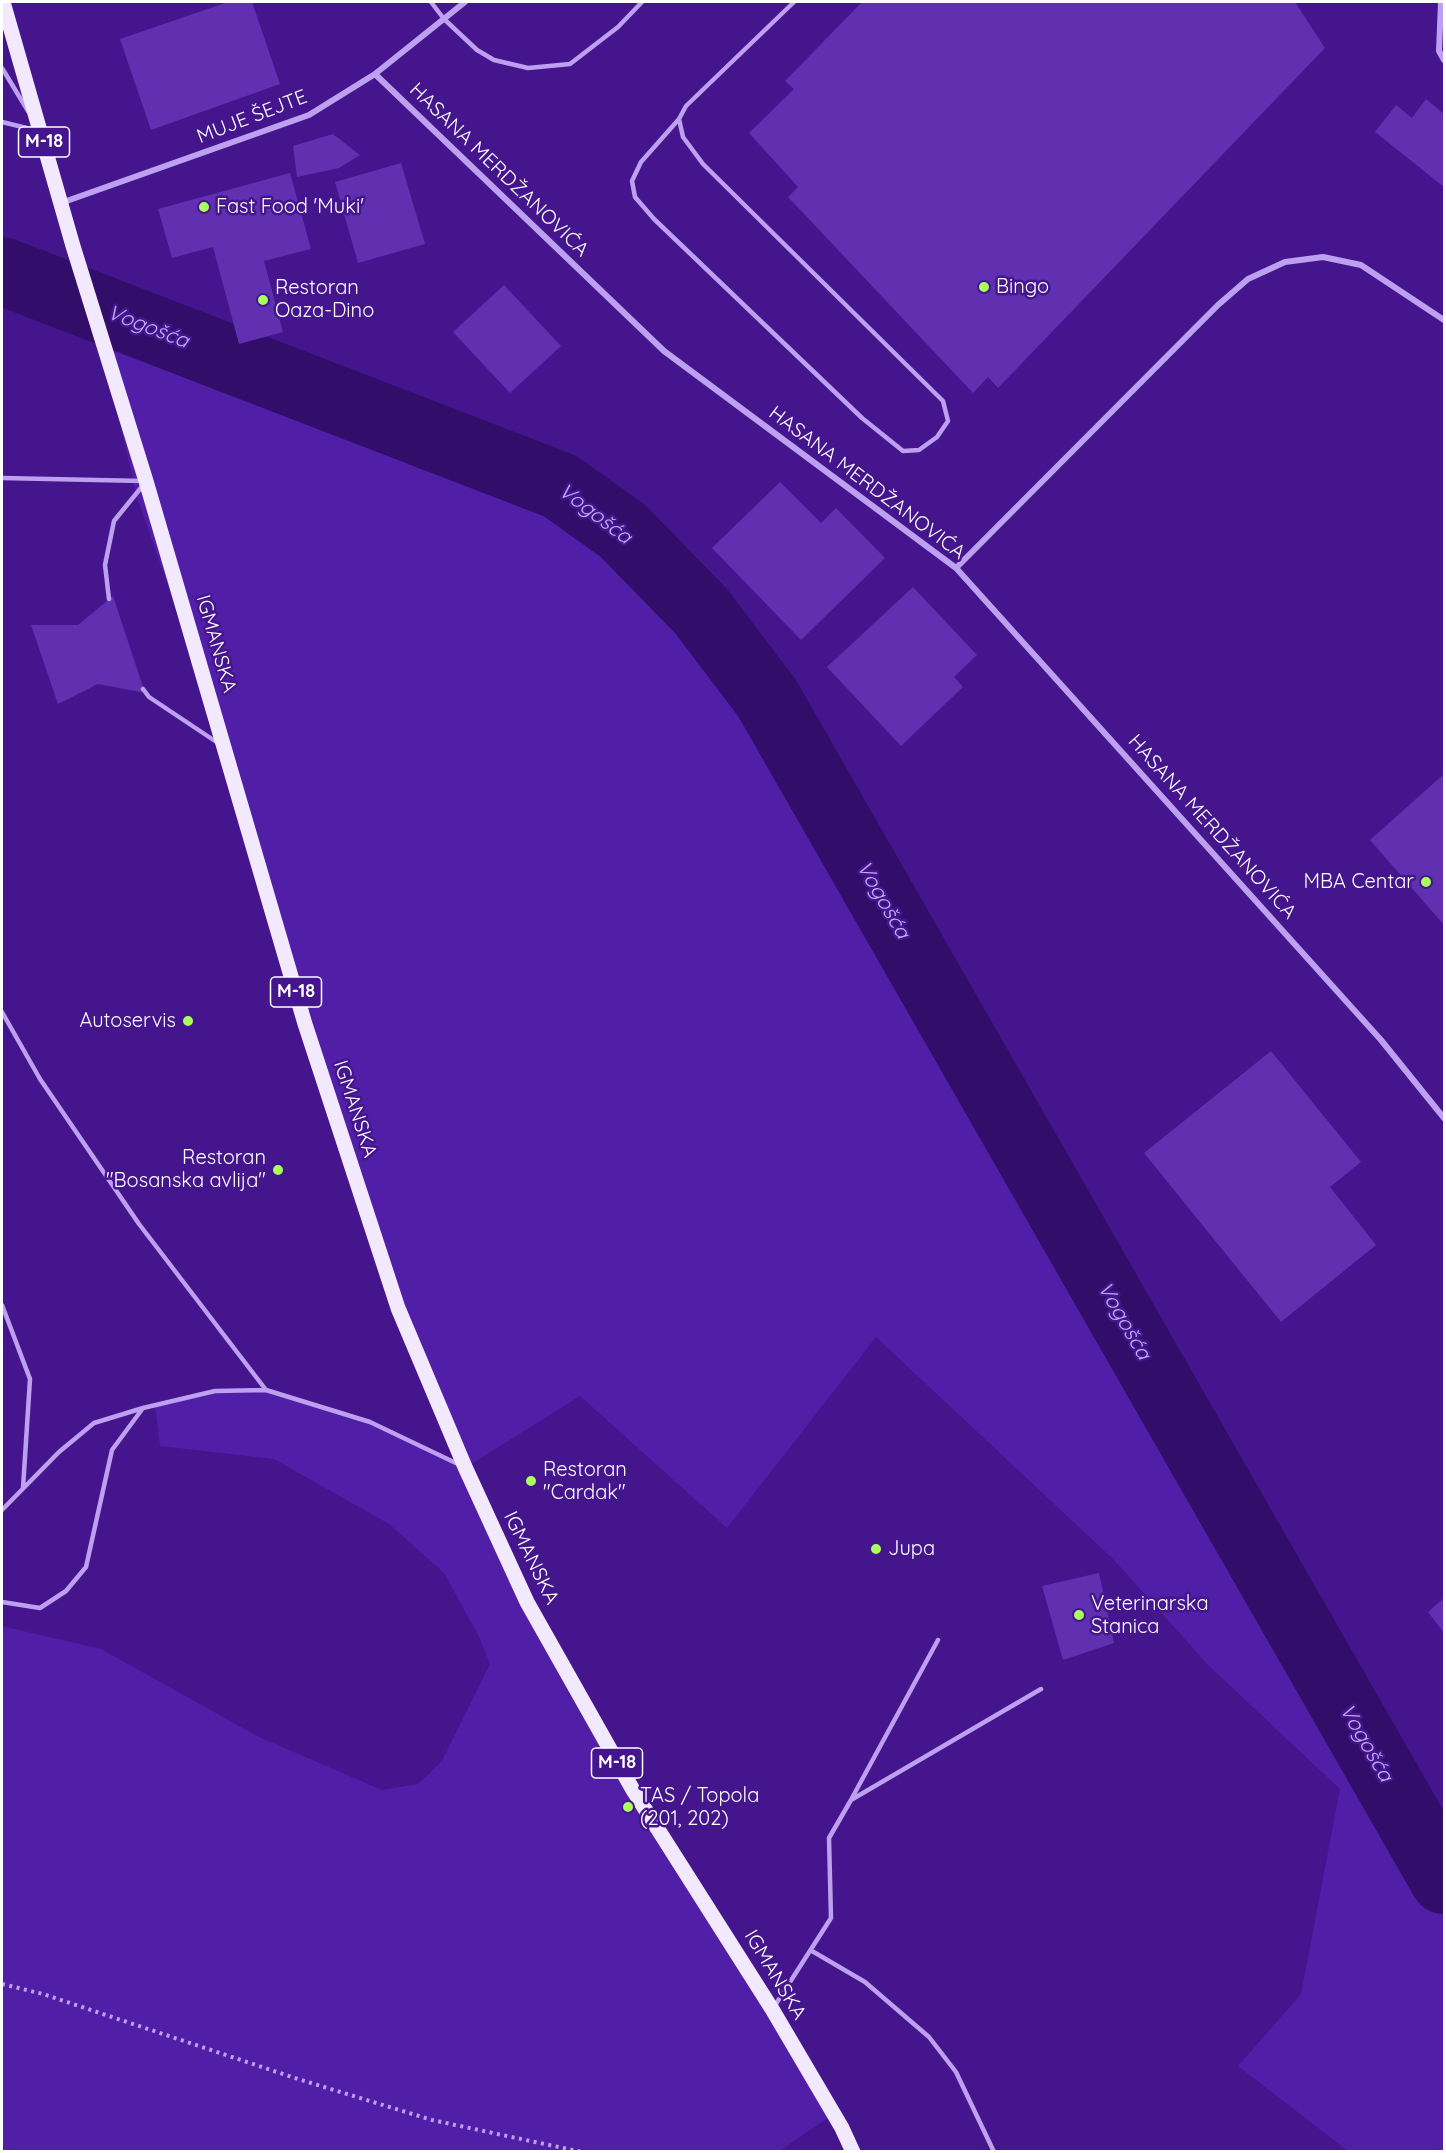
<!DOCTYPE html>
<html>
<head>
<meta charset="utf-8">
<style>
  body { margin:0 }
  #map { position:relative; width:1446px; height:2153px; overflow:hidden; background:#44158d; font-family:Quicksand,sans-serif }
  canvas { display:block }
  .frame { position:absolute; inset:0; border:3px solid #fff; pointer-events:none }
</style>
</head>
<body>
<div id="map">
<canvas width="1446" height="2153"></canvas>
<div class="frame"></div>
</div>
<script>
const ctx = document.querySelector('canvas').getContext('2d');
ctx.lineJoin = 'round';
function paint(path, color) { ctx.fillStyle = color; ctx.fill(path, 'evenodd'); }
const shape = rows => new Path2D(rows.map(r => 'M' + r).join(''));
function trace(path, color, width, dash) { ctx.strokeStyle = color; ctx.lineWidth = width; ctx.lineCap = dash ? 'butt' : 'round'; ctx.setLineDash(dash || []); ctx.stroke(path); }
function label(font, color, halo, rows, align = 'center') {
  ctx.font = font + ' Quicksand,sans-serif'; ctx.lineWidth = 5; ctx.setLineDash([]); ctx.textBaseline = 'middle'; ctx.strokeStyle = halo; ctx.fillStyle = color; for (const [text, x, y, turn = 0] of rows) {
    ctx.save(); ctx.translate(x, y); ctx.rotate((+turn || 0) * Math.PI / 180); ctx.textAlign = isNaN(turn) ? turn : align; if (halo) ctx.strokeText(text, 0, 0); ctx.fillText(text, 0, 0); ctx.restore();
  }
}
const green = shape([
  [94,307,560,486,623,531,701,611,767,698,1444,1880,1444,2151,1348,2151,1238,2066,1301,1994,1340,1789,1208,1665,1115,1561,876,1337,727,1528,580,1396,465,1468,527,1602,835,2113,778,2152,2,2152,2,1626,101,1649,259,1737,382,1790,418,1784,442,1761,490,1664,478,1635,444,1573,389,1524,274,1459,160,1446,155,1405,215,1391,266,1390,370,1422,464,1467,398,1308,224,747,136,494]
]);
const river = shape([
  [2,271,560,486,623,531,701,611,767,698,1444,1880]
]);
const building = shape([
  [228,2,252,2,280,84,151,130,120,39],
  [862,2,1295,2,1325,48,998,388,988,377,973,393,788,197,798,187,749,133,794,89,785,81],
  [1426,99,1444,114,1444,187,1375,132,1396,105,1412,118],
  [333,134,360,155,339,168,297,177,293,146],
  [401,163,425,244,358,263,335,182],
  [290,173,311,249,264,261,283,332,239,344,213,247,172,258,158,209],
  [504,285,561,346,510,393,453,332],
  [780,482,821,523,836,508,885,558,801,640,712,548],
  [913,587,977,655,954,677,963,687,901,746,827,667],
  [113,596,145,693,98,684,58,704,31,625,78,625],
  [1444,774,1444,925,1370,840],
  [1271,1051,1361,1162,1330,1187,1376,1245,1281,1322,1144,1153],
  [1099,1573,1114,1643,1063,1660,1042,1586],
  [1444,1598,1444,1633,1428,1612]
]);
const path = shape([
  [2,1984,43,1994,298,2079,432,2120,582,2152]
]);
const service = shape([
  [431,2,444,19,477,50,494,60,528,68,570,64,618,27,642,2],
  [2,68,28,111],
  [679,119,683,137,703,164,943,401,948,421,937,437,919,450,903,451,862,418,654,219,635,197,632,181,641,162,679,119,686,106,794,2],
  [2,122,35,130],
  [2,478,143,481],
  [109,599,105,565,114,521,144,484],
  [143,689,149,697,218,743],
  [2,1012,40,1079,139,1224,266,1390],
  [2,1305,30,1379,23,1488],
  [2,1510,59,1452,94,1423,143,1408],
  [2,1602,40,1608,66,1591,86,1567,112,1450,143,1408,215,1391,266,1390,370,1422,460,1465],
  [852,1798,938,1640],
  [812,1951,865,1982,929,2037,956,2072,994,2152],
  [774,2007,831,1918,829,1838,851,1800,1041,1689]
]);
const minor = shape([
  [1441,2,1439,51,1444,60],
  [375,74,664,351,956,568,1381,1040,1444,1118],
  [61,203,309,115,375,74,465,2],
  [956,568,1218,305,1248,279,1285,262,1323,257,1361,265,1444,320]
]);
const primary = shape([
  [3,2,73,246,146,481,305,1024,398,1308,465,1467,527,1602,633,1790,772,2009,842,2128,853,2152]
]);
const markers = [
  [204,207,6,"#aaff5f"],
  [984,287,6,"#aaff5f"],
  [263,300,6,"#aaff5f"],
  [1426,882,6,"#aaff5f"],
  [188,1021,6,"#aaff5f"],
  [278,1170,6,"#aaff5f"],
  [531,1481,6,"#aaff5f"],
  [876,1549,6,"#aaff5f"],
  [1079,1615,6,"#aaff5f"],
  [628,1807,6,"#aaff5f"]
];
const shields = [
  [44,142,51],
  [296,992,51],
  [617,1763,51]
];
const shieldNames = [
  ["M-18",44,142],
  ["M-18",296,992],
  ["M-18",617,1763]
];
const streetNames = [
  ["MUJE ŠEJTE",252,117,-21],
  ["HASANA MERDŽANOVIĆA",499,170,44],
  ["HASANA MERDŽANOVIĆA",867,483,37],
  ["IGMANSKA",216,644,74],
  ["HASANA MERDŽANOVIĆA",1212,827,48],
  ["IGMANSKA",355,1109,72],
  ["IGMANSKA",531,1558,64],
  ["IGMANSKA",775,1975,59]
];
const poiNames = [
  ["Fast Food 'Muki'",216,207],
  ["Bingo",996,287],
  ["Restoran",275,288],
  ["Oaza-Dino",275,311],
  ["MBA Centar",1414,882,"right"],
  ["Autoservis",176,1021,"right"],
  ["Restoran",266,1158,"right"],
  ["\"Bosanska avlija\"",266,1181,"right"],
  ["Restoran",543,1470],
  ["\"Cardak\"",543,1493],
  ["Jupa",888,1549],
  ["Veterinarska",1091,1604],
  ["Stanica",1091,1627],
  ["TAS / Topola",640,1796],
  ["(201, 202)",640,1819]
];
const waterNames = [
  ["Vogošća",148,327,21],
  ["Vogošća",595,514,37],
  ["Vogošća",883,900,60],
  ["Vogošća",1124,1321,60],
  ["Vogošća",1366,1743,60]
];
paint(green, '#511ea7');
trace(river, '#320d6a', 68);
paint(building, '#6130b1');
trace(path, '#bda0f0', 4, [3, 4.5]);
trace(service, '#bda0f0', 4.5);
trace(minor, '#bda0f0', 6);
trace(primary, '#f2e9ff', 15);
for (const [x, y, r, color] of markers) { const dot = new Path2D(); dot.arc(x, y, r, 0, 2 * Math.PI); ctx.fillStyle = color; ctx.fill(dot); trace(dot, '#44158d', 2); }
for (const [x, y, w] of shields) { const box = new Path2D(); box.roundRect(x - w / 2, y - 15, w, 30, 4.5); ctx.fillStyle = '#44158d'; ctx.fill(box); trace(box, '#fff', 1.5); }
label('bold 18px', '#fff', null, shieldNames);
label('20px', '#fff', '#44158d', streetNames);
label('20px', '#fff', '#44158d', poiNames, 'left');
label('italic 21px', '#c7acf7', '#44158d', waterNames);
</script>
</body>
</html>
